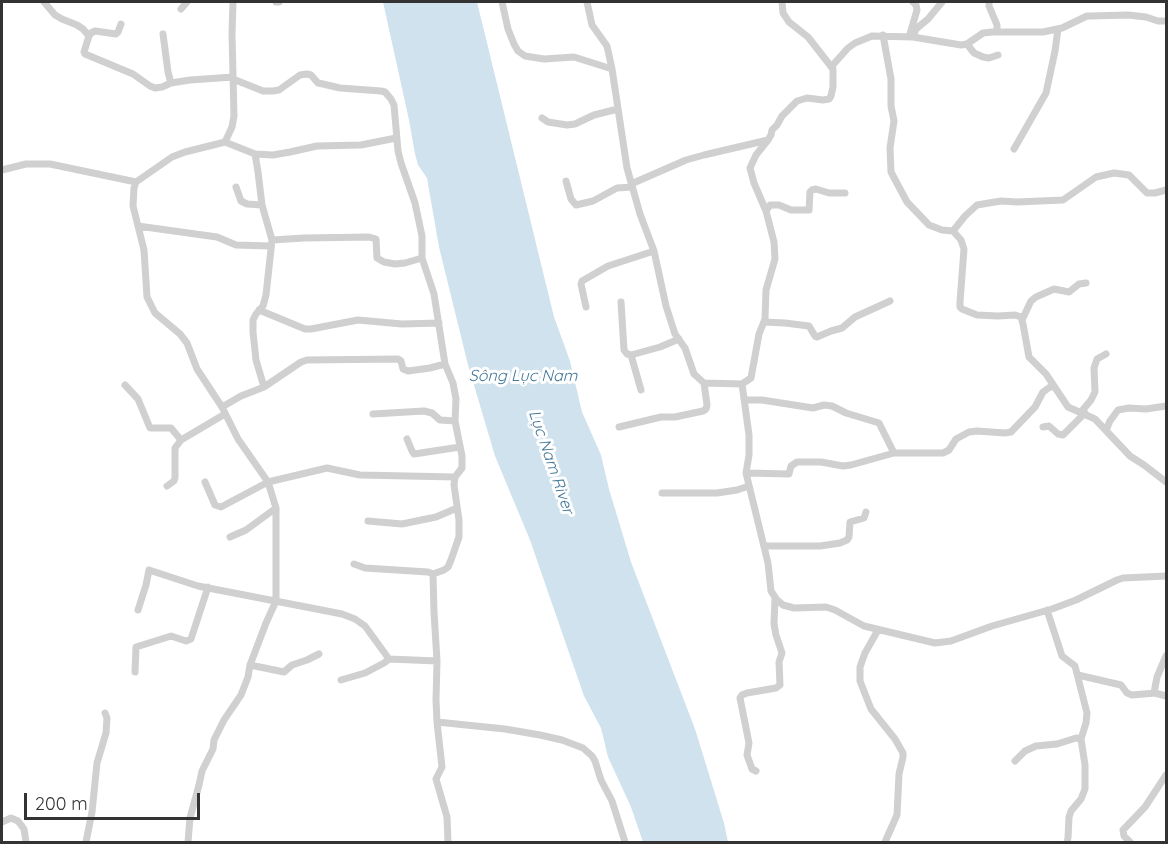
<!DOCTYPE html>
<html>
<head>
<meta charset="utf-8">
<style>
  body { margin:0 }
  #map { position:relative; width:1168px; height:844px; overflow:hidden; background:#fff; font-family:Quicksand,sans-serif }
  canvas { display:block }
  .frame { position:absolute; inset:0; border:3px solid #333; pointer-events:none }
  .scale { position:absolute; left:24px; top:793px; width:176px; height:27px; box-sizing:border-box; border:3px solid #333; border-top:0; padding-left:8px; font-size:18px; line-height:21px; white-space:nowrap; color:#333; -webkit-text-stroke:4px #fff; paint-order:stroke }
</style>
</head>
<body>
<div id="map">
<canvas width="1168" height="844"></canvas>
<div class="frame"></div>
<div class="scale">200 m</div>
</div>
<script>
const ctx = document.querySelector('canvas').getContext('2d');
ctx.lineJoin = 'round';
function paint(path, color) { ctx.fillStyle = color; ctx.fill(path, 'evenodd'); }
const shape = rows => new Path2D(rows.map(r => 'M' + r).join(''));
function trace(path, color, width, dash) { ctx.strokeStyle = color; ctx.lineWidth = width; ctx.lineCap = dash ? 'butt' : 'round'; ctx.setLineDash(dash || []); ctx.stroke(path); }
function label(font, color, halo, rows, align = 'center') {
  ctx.font = font + ' Quicksand,sans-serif'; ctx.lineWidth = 6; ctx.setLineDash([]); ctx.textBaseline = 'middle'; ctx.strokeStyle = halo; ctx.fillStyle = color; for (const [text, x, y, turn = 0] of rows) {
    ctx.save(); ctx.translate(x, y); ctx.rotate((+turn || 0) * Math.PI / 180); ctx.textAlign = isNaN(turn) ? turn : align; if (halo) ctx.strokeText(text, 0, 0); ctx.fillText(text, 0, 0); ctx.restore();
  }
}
const water = shape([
  [383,2,477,2,554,317,570,361,582,412,601,455,609,489,631,562,695,729,724,823,728,842,643,842,631,807,608,757,601,728,584,696,530,540,495,456,468,365,439,247,427,178,418,165,415,154,409,120]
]);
const minor = shape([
  [44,2,55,15,62,19,77,25,83,29,89,36,84,52,85,54,133,74,150,86,155,88,162,87,171,83,190,80,233,77],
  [276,2,279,2],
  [502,2,508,29,514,44,518,51,525,56,544,59,574,57,612,69,627,168,640,214,654,251,666,306,675,334,685,348,694,374,704,383,742,384,749,435,749,455,746,473,768,563,771,591,777,600,783,605,794,608,826,607,835,610,864,626,935,643,951,641,992,626,1052,609,1076,600,1117,580,1123,578,1166,576],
  [587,2,592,25,607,46,612,69],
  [989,2,989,6,997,25,997,32],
  [181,9,187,2],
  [163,34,168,72,171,83],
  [910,34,917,10,916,5,913,2],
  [883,35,891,79,891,106,894,121,890,148,891,172,907,202,929,225,942,230,953,231,965,216,977,205,1001,201,1017,202,1063,200,1096,177,1114,173,1129,175,1147,193,1155,193,1166,190],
  [89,36,91,33,95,31,116,34,118,32,121,24],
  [913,37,916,29,928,19,942,2],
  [967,44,974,53,983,57,989,58,998,55],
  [831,67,848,48,855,43,872,36,913,37,961,45,967,44,983,33,992,32,1043,32,1062,28,1087,16,1091,16,1128,15,1146,17,1158,21,1166,21],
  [233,79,263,91,273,91,279,90,300,75,307,74,311,75,318,83,323,84,340,88,381,91,385,92,391,99,394,105,398,151,401,163,415,203,422,236,422,258,434,294,445,364,453,383,456,399,455,421,462,456,462,468,455,477,454,485,459,520,459,537,451,560,448,567,444,570,433,574,434,612,437,661,436,700,437,722,505,729,540,735,562,740,583,748,592,756,595,761,601,780,612,801,625,842],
  [542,118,548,122,567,125,575,124,594,115,618,109],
  [225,142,232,127,234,116,232,34,233,2],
  [1014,149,1046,93,1055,51,1058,29],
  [255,154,258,172,262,205,272,240,266,295,263,306,256,314,253,320,253,332,256,360,264,387],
  [2,170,26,164,50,164,136,182],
  [566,181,571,199,576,205,593,201,617,188,632,187],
  [631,184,686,160,704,155,768,140,771,135,772,130,777,125,782,116,797,101,807,98,823,100,829,99,831,96,833,87,833,69,808,37,789,22,783,13,782,2],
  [236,187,241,201,247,204,262,205],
  [766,211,770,205,779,205,791,210,809,210,810,192,812,190,816,189,829,193,845,193],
  [138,226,217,237,236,245,271,246],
  [953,231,961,240,964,249,960,302,960,307,962,309,977,315,998,316,1015,315,1021,317,1023,324,1029,357,1046,374,1068,407,1095,419,1130,456,1144,465,1166,482],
  [272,240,304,238,369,237,376,239,377,258,384,262,395,264,405,263,422,258],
  [621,302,624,350,627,354,631,355,660,347,679,339],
  [586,307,581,284,582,281,608,266,654,251],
  [259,310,305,329,311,329,358,320,402,324,439,323],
  [1022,320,1031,301,1036,297,1054,289,1069,292,1079,284,1086,283],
  [764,322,785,323,809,326,815,336,817,337,831,331,842,328,855,317,890,301],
  [631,355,641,390],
  [742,384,751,378,759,334,765,319,766,290,775,259,774,242,766,211,754,183,750,168,756,155,768,140],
  [125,385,138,399,150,428,171,428,181,440],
  [745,400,762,400,813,408,824,405,832,406,846,413,879,423,894,453,943,453,949,450,956,439,969,432,977,431,1005,433,1011,432,1035,407,1043,392,1050,387,1054,387],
  [222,407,241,396,264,387,301,362,307,360,398,359,401,361,403,369,408,371,430,368,445,364],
  [1081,412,1091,400,1095,392,1094,368,1097,359,1106,354],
  [373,414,424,411,432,413,440,420,455,421],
  [619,427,661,417,675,417,703,411,706,409,707,405,704,383],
  [1043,427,1049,426,1058,434,1063,435,1085,413],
  [1106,430,1110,421,1118,410,1129,408,1146,409,1166,406],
  [407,439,412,451,414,454,460,447],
  [746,473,789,474,791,466,797,462,821,462,843,466,851,465,894,453],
  [205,482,215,505,221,507,268,482,327,468,360,475,455,477],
  [167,486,174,481,175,478,175,448,181,440,225,414],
  [662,493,717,493,737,490,749,486],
  [368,521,402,524,436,517,457,508],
  [230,537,246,530,276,508],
  [764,546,820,546,840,543,847,540,849,537,850,522,864,518,866,512],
  [354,564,365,568,428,572,433,574],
  [138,610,146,585,149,570,198,586,342,614,355,619,365,626,389,659,437,661],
  [1047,610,1062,656,1075,666,1087,713,1086,723,1081,739,1085,765,1085,789,1081,799,1071,811,1069,817,1068,838,1067,842],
  [878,630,865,653,860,667,860,681,871,709,895,739,903,753,903,757,899,774,897,815,885,842],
  [250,665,284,672,292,665,307,660,319,654],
  [135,672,136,647,171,636,186,641,191,639,208,587],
  [1078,675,1121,685,1127,693,1132,695,1155,693,1166,696],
  [341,680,365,673,384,663,389,659],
  [1154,693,1157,677,1166,656],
  [437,722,442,767,436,779,447,817,448,842],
  [1015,761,1025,751,1036,746,1057,744,1076,738,1081,739],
  [756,771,752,769,747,755,749,743,740,698,742,695,747,693,776,688,780,685,779,662,782,653,776,635,774,624,775,598],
  [2,822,11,818,18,821,24,829,26,842],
  [86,842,92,812,97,763,106,733,107,718,105,713],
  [188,842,190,818,199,785,202,771,213,749,214,740,224,720,241,695,248,677,250,665,266,623,276,601,276,508,268,482,238,439,222,407,197,369,187,343,180,334,155,313,147,297,144,250,133,206,134,188,136,182,172,157,185,152,225,142,255,154,273,155,290,152,317,146,361,145,396,138],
  [1130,842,1124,836,1123,830,1145,807,1166,775]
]);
const waterNames = [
  ["Sông Lục Nam",523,376],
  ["Lục Nam River",551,462,71]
];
paint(water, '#cfe2ee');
trace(minor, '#d0d0d0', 7);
label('italic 16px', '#3f7597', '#fff', waterNames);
</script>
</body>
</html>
